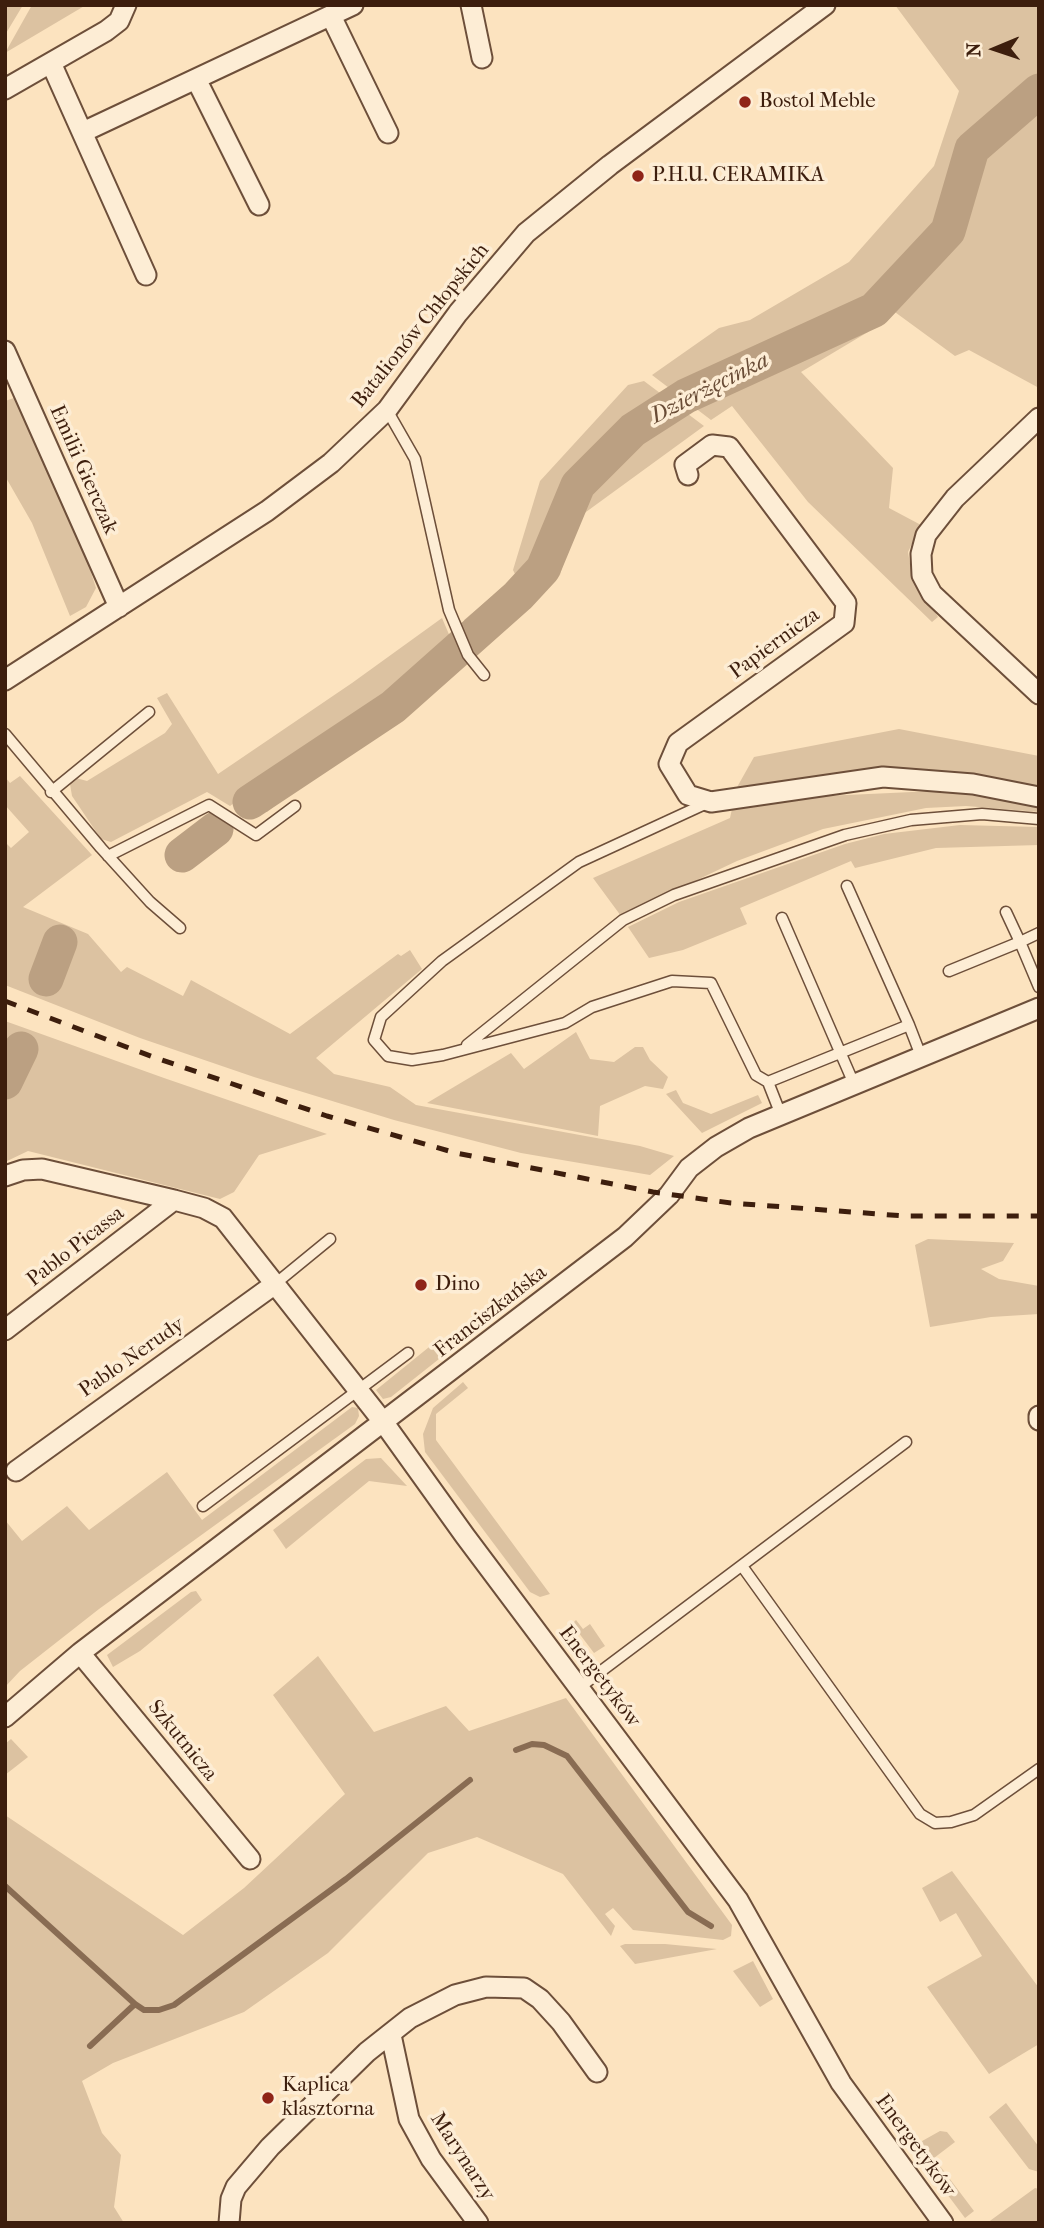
<!DOCTYPE html>
<html>
<head>
<meta charset="utf-8">
<style>
  body { margin:0 }
  #map { position:relative; width:1044px; height:2228px; overflow:hidden; background:#fce3bf; font-family:"IM FELL French Canon",serif }
  canvas { display:block }
  .frame { position:absolute; inset:0; border:7px solid #3d1e0d; pointer-events:none }
  .north { position:absolute; left:960px; top:14px; width:70px; height:70px; -webkit-text-stroke:5px #fdedd5; paint-order:stroke; rotate:268deg; font-size:19px; font-weight:700; line-height:28px; text-align:center; color:#3d1e0d }
  .north::after { content:''; display:block; margin:auto; width:24px; height:32px; background:#3d1e0d; clip-path:polygon(50% 0,100% 100%,50% 72%,0 100%) }
</style>
</head>
<body>
<div id="map">
<canvas width="1044" height="2228"></canvas>
<div class="frame"></div>
<div class="north">N</div>
</div>
<script>
const ctx = document.querySelector('canvas').getContext('2d');
ctx.lineJoin = 'round';
function paint(path, color) { ctx.fillStyle = color; ctx.fill(path, 'evenodd'); }
const shape = rows => new Path2D(rows.map(r => 'M' + r).join(''));
function trace(path, color, width, dash) { ctx.strokeStyle = color; ctx.lineWidth = width; ctx.lineCap = dash ? 'butt' : 'round'; ctx.setLineDash(dash || []); ctx.stroke(path); }
function label(font, color, halo, rows, align = 'center') {
  ctx.font = font + ' "IM FELL French Canon",serif'; ctx.lineWidth = 7; ctx.setLineDash([]); ctx.textBaseline = 'middle'; ctx.strokeStyle = halo; ctx.fillStyle = color; for (const [text, x, y, turn = 0] of rows) {
    ctx.save(); ctx.translate(x, y); ctx.rotate((+turn || 0) * Math.PI / 180); ctx.textAlign = isNaN(turn) ? turn : align; if (halo) ctx.strokeText(text, 0, 0); ctx.fillText(text, 0, 0); ctx.restore();
  }
}
const green = shape([
  [5,5,23,5,5,35],
  [32,5,86,5,5,53],
  [895,5,1039,5,1039,388,969,350,955,356,888,307,868,332,801,372,893,468,889,508,921,525,908,552,911,570,938,617,932,622,808,502,732,406,711,420,652,375,719,328,750,320,849,262,934,166,959,91],
  [644,381,704,426,575,520,560,575,476,647,464,620,516,576,513,570,540,481,628,385],
  [14,398,85,554,96,588,86,607,70,616,32,523,5,476,5,401],
  [442,618,460,660,267,812,248,811,239,799,230,806,207,792,111,842,101,839,72,796,70,784,76,778,87,781,165,733,172,724,157,698,167,693,218,774,352,683],
  [899,729,1039,756,1039,787,984,775,900,768,736,789,754,757],
  [20,776,92,855,23,907,88,934,121,972,127,967,183,996,191,980,290,1034,398,954,401,956,410,950,422,969,316,1058,334,1074,390,1087,416,1105,640,1146,674,1156,650,1175,521,1153,394,1120,254,1077,140,1038,5,985,5,842,11,848,29,832,5,805,5,777,10,783],
  [934,791,981,796,1039,808,1039,812,966,806,926,808,823,829,737,861,621,916,593,878,730,818,732,809,825,796],
  [960,825,1039,827,1039,845,936,848,855,868,851,861,740,908,747,924,683,950,649,958,628,927,679,902,845,844,884,834],
  [5,1021,164,1078,327,1134,259,1155,234,1192,220,1199,28,1151,5,1162],
  [576,1032,590,1059,614,1062,635,1047,643,1047,650,1060,668,1077,663,1089,645,1086,600,1106,598,1136,427,1103,511,1053,524,1069],
  [676,1090,683,1103,711,1114,758,1095,762,1103,702,1133,666,1094],
  [928,1239,1014,1243,1003,1261,981,1269,999,1279,1039,1286,1039,1314,991,1317,930,1327,915,1245],
  [505,1293,511,1302,391,1397,383,1399,376,1390,439,1339,442,1343],
  [463,1382,468,1388,436,1414,436,1440,550,1594,540,1597,530,1592,425,1452,423,1434,433,1408],
  [352,1407,358,1408,359,1416,355,1424,99,1609,20,1671,5,1687,5,1520,22,1541,67,1506,89,1530,167,1472,202,1520],
  [381,1458,407,1486,369,1481,286,1549,273,1530,366,1459],
  [196,1591,202,1600,140,1651,113,1667,107,1655,191,1592],
  [576,1620,583,1629,590,1624,605,1646,594,1653,572,1624],
  [318,1656,374,1732,446,1706,469,1731,566,1698,732,1925,731,1936,723,1940,633,1930,613,1908,605,1914,615,1926,611,1936,563,1874,477,1837,428,1853,328,1953,244,2012,113,2063,82,2081,102,2133,121,2155,114,2207,124,2223,5,2223,5,1815,183,1935,244,1888,345,1794,273,1695],
  [11,1739,28,1757,5,1775,5,1744],
  [952,1871,1039,1988,1039,2044,989,2074,927,1987,982,1956,956,1913,940,1922,922,1888],
  [625,1944,665,1944,717,1949,635,1964,620,1946],
  [753,1961,773,1999,760,2007,733,1971],
  [1006,2103,1039,2147,1039,2172,1029,2169,989,2117],
  [940,2131,947,2132,955,2142,934,2158,974,2211,965,2218,914,2150,915,2145],
  [1035,2188,1039,2189,1039,2223,987,2223]
]);
const stream = shape([
  [516,1750,532,1744,544,1745,567,1756,688,1912,711,1926],
  [5,1886,135,2004,144,2010,159,2010,174,2005,346,1879,470,1780],
  [90,2046,135,2004]
]);
const river = shape([
  [250,802,393,707,518,596,543,569,578,485,633,430,686,396,874,310,948,231,972,149,1039,91],
  [182,855,216,829],
  [46,979,60,942],
  [5,1082,21,1049]
]);
const service = shape([
  [387,410,415,459,449,610,468,655,484,675],
  [5,734,101,848,150,902,180,928],
  [51,792,149,712],
  [707,803,579,862,442,961,381,1017,374,1040,388,1056,412,1060,443,1055,565,1023,592,1007,672,981,711,983,756,1075,768,1082,781,1115],
  [108,856,209,805,256,835,295,806],
  [782,918,854,1084],
  [1039,933,1020,942,1039,987],
  [949,971,1020,942,1006,912],
  [909,1025,921,1056],
  [467,1045,623,920,674,895,845,835,911,820,982,814,1039,819],
  [768,1082,909,1025,847,886],
  [275,1284,330,1239],
  [203,1506,408,1353],
  [742,1566,920,1814,935,1823,951,1822,974,1815,1039,1769],
  [580,1687,906,1442]
]);
const minor = shape([
  [471,5,482,58],
  [331,16,388,133],
  [51,63,146,275],
  [196,79,259,205],
  [5,89,106,31,119,21,126,5],
  [83,132,353,5],
  [5,351,119,607],
  [1039,418,955,498,926,535,921,554,922,575,932,594,1039,694],
  [688,475,685,465,712,445,729,447,846,603,844,623,678,743,669,764,688,795,711,802,883,777,973,784,1039,797],
  [5,680,267,511,331,463,387,410,458,313,526,233,610,165,825,5],
  [5,1176,23,1170,42,1169,174,1200,204,1208,223,1218,384,1423,465,1536,738,1900,841,2083,943,2223],
  [5,1330,174,1200],
  [1039,1416,1039,1420],
  [16,1471,275,1284],
  [80,1653,250,1859],
  [5,1717,80,1653,625,1237,669,1195,689,1168,716,1147,749,1128,1039,1008],
  [391,2035,409,2119,431,2159,478,2223],
  [229,2223,231,2199,236,2187,270,2147,367,2052,410,2018,455,1995,486,1987,524,1988,540,1999,561,2022,597,2072]
]);
const rail = shape([
  [5,1001,153,1057,327,1116,456,1153,653,1192,731,1203,905,1216,1039,1216]
]);
const markers = [
  [745,102,7,"#8f2418"],
  [638,176,7,"#8f2418"],
  [421,1285,7,"#8f2418"],
  [268,2098,7,"#8f2418"]
];
const poiNames = [
  ["Bostol Meble",759,102],
  ["P.H.U. CERAMIKA",652,176],
  ["Dino",435,1285],
  ["Kaplica",282,2086],
  ["klasztorna",282,2110]
];
const streetNames = [
  ["Batalionów Chłopskich",421,326,-51],
  ["Emilii Gierczak",83,470,66],
  ["Papiernicza",775,644,-36],
  ["Pablo Picassa",76,1247,-38],
  ["Franciszkańska",491,1312,-38],
  ["Pablo Nerudy",132,1358,-35],
  ["Energetyków",599,1677,53],
  ["Szkutnicza",182,1741,51],
  ["Energetyków",915,2146,54],
  ["Marynarzy",462,2157,57]
];
const waterNames = [
  ["Dzierżęcinka",710,389,-27]
];
paint(green, '#dcc2a1');
trace(stream, '#896c53', 6);
trace(river, '#bba082', 35);
trace(service, '#6d4f3a', 13);
trace(minor, '#6d4f3a', 23);
trace(service, '#fdedd5', 10);
trace(minor, '#fdedd5', 19);
trace(rail, '#3d1e0d', 5, [12, 12]);
for (const [x, y, r, color] of markers) { const dot = new Path2D(); dot.arc(x, y, r, 0, 2 * Math.PI); ctx.fillStyle = color; ctx.fill(dot); trace(dot, '#fdedd5', 2.5); }
label('21px', '#3d1e0d', '#fdedd5', poiNames, 'left');
label('21px', '#3d1e0d', '#fdedd5', streetNames);
label('italic 23px', '#694c36', '#fdedd5', waterNames);
</script>
</body>
</html>
